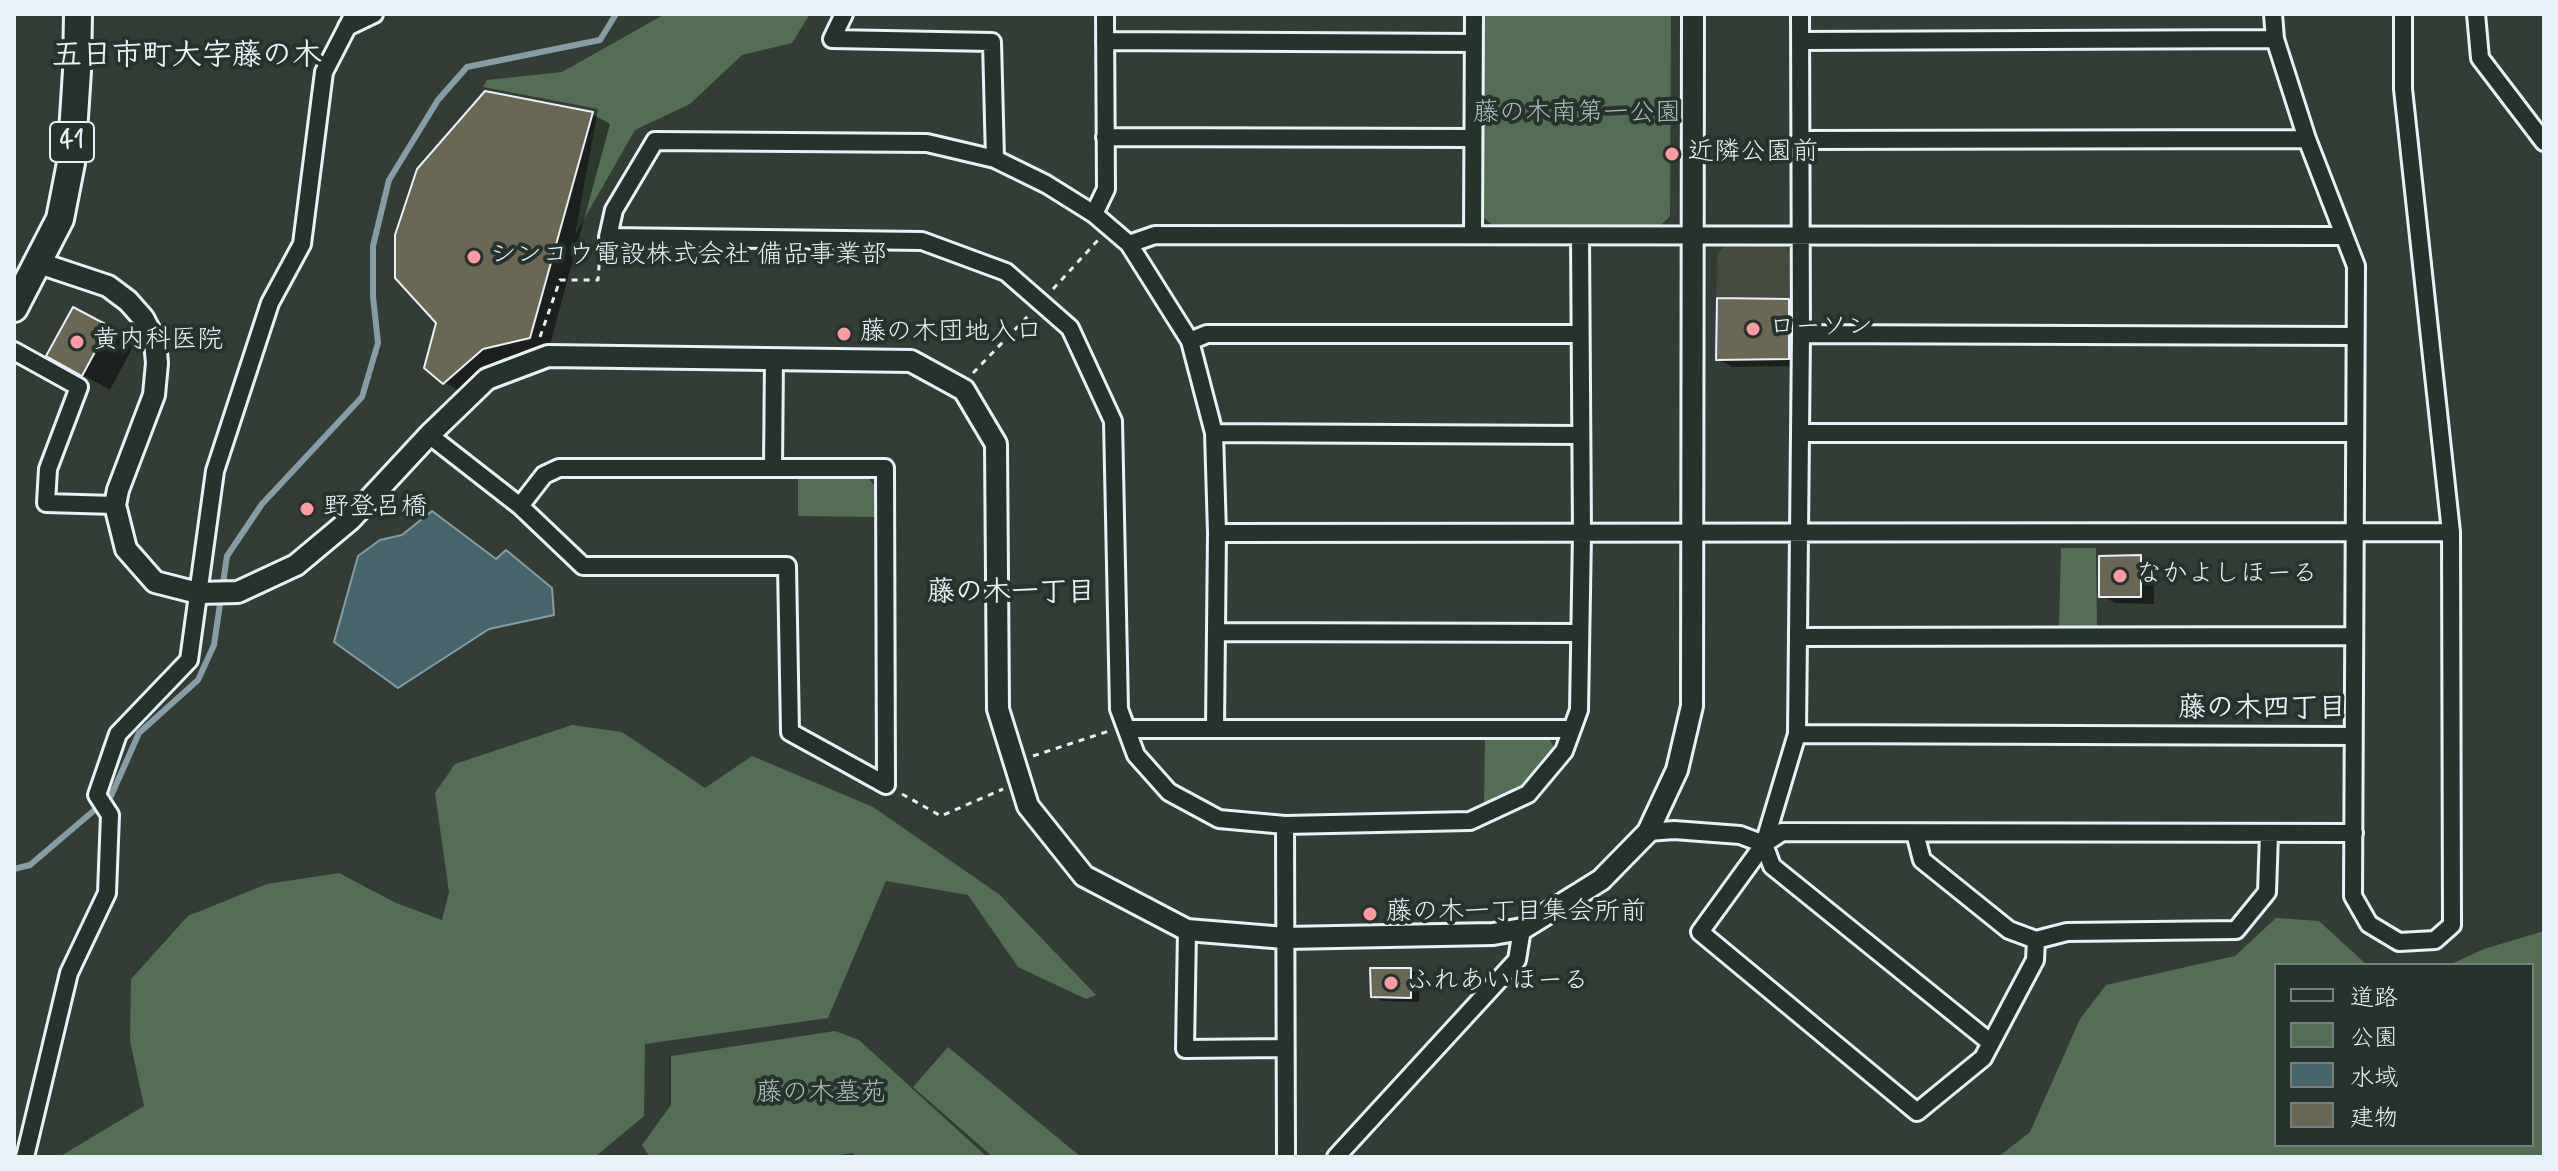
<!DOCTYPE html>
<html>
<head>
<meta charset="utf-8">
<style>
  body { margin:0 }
  #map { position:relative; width:2558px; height:1171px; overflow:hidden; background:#343d35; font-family:Mynerve,"Klee One",sans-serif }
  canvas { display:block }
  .frame { position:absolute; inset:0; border:16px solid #e8f1f8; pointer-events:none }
  .legend { position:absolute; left:2274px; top:963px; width:260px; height:184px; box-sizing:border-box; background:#26332d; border:2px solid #747f7e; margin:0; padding:10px 14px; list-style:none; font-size:24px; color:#e8f1f8 }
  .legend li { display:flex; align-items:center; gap:16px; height:40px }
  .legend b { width:40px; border:2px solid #747f7e }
</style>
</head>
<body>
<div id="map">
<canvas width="2558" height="1171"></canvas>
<div class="frame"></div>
<ul class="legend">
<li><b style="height:10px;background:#26332d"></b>道路</li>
<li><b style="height:22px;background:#536e55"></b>公園</li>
<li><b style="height:22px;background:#47656d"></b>水域</li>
<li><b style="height:22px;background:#6a6754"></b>建物</li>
</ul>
</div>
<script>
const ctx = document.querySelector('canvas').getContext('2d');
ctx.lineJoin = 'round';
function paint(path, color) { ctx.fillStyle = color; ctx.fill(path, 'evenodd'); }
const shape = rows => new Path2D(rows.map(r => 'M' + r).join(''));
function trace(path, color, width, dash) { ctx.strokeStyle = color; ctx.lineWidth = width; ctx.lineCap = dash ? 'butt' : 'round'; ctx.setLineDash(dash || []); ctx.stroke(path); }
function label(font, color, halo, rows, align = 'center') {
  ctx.font = font + ' Mynerve,"Klee One",sans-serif'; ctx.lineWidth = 8; ctx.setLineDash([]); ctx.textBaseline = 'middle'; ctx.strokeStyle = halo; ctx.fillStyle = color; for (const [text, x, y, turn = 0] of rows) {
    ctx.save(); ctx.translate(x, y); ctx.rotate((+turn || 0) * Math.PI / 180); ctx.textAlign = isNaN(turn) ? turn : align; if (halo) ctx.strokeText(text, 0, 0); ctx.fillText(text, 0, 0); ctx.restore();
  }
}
const built = shape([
  [1781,243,1792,255,1789,359,1716,360,1717,254,1727,244]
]);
const green = shape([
  [665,14,810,14,792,43,742,55,690,104,635,130,575,235,598,109,483,87,487,80,562,72],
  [1483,14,1671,14,1670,216,1660,226,1495,227,1482,216],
  [867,477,877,488,877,517,798,516,798,478],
  [2061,548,2096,548,2097,627,2059,627],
  [572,725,622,732,705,788,752,756,873,807,1000,895,1096,995,1086,999,1018,967,968,895,886,881,828,1018,645,1044,644,1116,595,1157,59,1157,144,1106,130,1041,131,979,188,916,267,884,339,873,396,903,442,920,449,892,435,793,455,764],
  [1485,737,1548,737,1555,749,1541,769,1521,787,1484,807],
  [2276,918,2319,921,2367,965,2276,965,2276,1145,2532,1145,2532,965,2449,965,2484,949,2544,931,2544,1157,1998,1157,2030,1132,2080,1019,2106,985,2235,956],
  [835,1031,859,1040,987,1157,855,1157,853,1153,825,1157,650,1157,642,1145,671,1105,671,1056],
  [948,1047,1081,1157,993,1157,913,1087]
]);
const water = shape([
  [432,511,496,559,506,550,552,588,554,615,489,629,398,688,334,642,358,556,380,540,402,535,432,511]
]);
const shadow = shape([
  [592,114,610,124,549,348,503,359,463,393,444,382],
  [1788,301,1802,309,1803,366,1732,367,1718,359],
  [108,328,135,343,110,390,49,356],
  [2140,557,2154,565,2154,604,2115,603,2101,595],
  [1411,970,1420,975,1419,1002,1382,1001,1373,996]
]);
const stream = shape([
  [14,869,30,865,111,796,139,733,198,680,214,645,227,556,262,504,362,397,378,343,373,296,373,246,389,180,438,100,467,67,600,40,616,14]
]);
const building = shape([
  [485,91,593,112,530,338,483,349,443,384,424,368,436,323,395,278,395,235,417,169,485,91],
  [1717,298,1789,299,1789,359,1716,360,1717,298],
  [73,307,109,326,82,376,46,356,73,307],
  [2141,555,2141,597,2099,597,2099,556,2141,555],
  [1370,968,1411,968,1411,998,1371,997,1370,968]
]);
const path = shape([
  [1053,289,1099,239],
  [540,337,560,280,598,280,600,253],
  [973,373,1029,315],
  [1033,756,1109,731],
  [902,794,941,816,1003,789]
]);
const minor = shape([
  [844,14,832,39,992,42,995,159],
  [1800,14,1801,334,1797,734,1764,844,1700,932,1917,1112,1983,1058,2035,960,2036,940],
  [2273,14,2275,39,2307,139,2356,266,2353,896,2369,924,2399,942,2435,940,2452,925,2451,532,2403,89,2403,14],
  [2476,14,2480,58,2544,142],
  [347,27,374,14],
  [1105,41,1474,43],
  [1801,41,2275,39],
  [1105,137,1472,138],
  [1799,140,2307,139],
  [1094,214,1106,189,1105,14],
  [1473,234,1474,14],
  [1129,244,1155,235,2344,236],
  [1801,334,2354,336],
  [1190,341,1207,334,1580,334],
  [14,351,79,387,48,469,46,503,115,505],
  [1214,433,1580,435],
  [1800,433,2355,433],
  [429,435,520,506,583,566,787,566,790,732,886,785,885,468,559,468,544,475,520,506],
  [773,468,774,358],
  [1217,533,2451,532],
  [1217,632,1580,633],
  [1798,637,2354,636],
  [1215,727,1217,533,1214,433,1190,341,1129,244,1094,214,1046,184,995,159,927,143,655,141,614,210,608,237,922,241,1006,272,1070,328,1113,421,1119,709,1136,755,1169,792,1219,819,1285,825,1470,821,1528,794,1564,751,1579,710,1582,534,1580,236],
  [1127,729,1571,729],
  [1797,734,2353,736],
  [1285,825,1286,1157],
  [1648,832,1674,830,1740,835,1764,844,1782,832,2354,833],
  [1915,833,1922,860,2009,930,2036,940,2067,932,2236,930,2267,892,2269,834],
  [1764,844,1772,866,1991,1043],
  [1187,930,1185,1049,1284,1048],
  [25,1157,69,973,107,893,110,815,97,795,118,734,189,660,215,471,270,303,302,244,324,72,354,14],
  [1336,1157,1517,960,1522,929]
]);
const tertiary = shape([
  [39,263,108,286,128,301,143,318,155,341,157,363,154,395,118,490,115,505,126,549,155,582,198,593,238,592,296,565,351,519,429,435,487,379,548,356,911,361,964,390,996,444,998,709,1028,806,1084,876,1187,930,1285,938,1493,934,1522,929,1601,880,1648,832,1677,770,1692,706,1693,14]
]);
const primary = shape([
  [14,308,60,219,71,163,77,71,78,14]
]);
const markers = [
  [1672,154,8,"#ff9aa2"],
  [474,257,8,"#ff9aa2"],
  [1753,329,8,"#ff9aa2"],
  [844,334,8,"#ff9aa2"],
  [77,342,8,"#ff9aa2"],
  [307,509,8,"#ff9aa2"],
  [2120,576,8,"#ff9aa2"],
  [1370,914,8,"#ff9aa2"],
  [1391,983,8,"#ff9aa2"]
];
const shields = [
  [72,142,44]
];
const shieldNames = [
  ["41",72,142]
];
const parkNames = [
  ["藤の木南第一公園",1577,115],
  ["藤の木墓苑",821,1095]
];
const poiNames = [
  ["近隣公園前",1688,154],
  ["シンコウ電設株式会社 備品事業部",490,257],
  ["ローソン",1769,329],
  ["藤の木団地入口",860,334],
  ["黄内科医院",93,342],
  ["野登呂橋",323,509],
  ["なかよしほーる",2136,576],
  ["藤の木一丁目集会所前",1386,914],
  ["ふれあいほーる",1407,983]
];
const neighbourhoodNames = [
  ["藤の木一丁目",1011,594],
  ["藤の木四丁目",2262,710]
];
const quarterNames = [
  ["五日市町大字藤の木",187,58]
];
paint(built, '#444a3e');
paint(green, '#536e55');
paint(water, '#47656d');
trace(water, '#879da5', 2);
paint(shadow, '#0007');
trace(stream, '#879da5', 6);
paint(building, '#6a6754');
trace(building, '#e8f1f8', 2);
trace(minor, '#e8f1f8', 22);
trace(tertiary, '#e8f1f8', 26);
trace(primary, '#e8f1f8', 32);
trace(path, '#e8f1f8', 3, [6, 6]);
trace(minor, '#26332d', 16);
trace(tertiary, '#26332d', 20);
trace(primary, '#26332d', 26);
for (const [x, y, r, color] of markers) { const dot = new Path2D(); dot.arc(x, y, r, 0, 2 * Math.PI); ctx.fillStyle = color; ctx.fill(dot); trace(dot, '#26332d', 3); }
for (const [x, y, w] of shields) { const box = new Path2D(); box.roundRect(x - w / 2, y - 20, w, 40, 6); ctx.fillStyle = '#26332d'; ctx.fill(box); trace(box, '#e8f1f8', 2); }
label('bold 24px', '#e8f1f8', null, shieldNames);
label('26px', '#acbdb7', '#26332d', parkNames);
label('26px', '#e8f1f8', '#26332d', poiNames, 'left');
label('bold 28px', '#e8f1f8', '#26332d', neighbourhoodNames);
label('bold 30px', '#e8f1f8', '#26332d', quarterNames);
</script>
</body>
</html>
